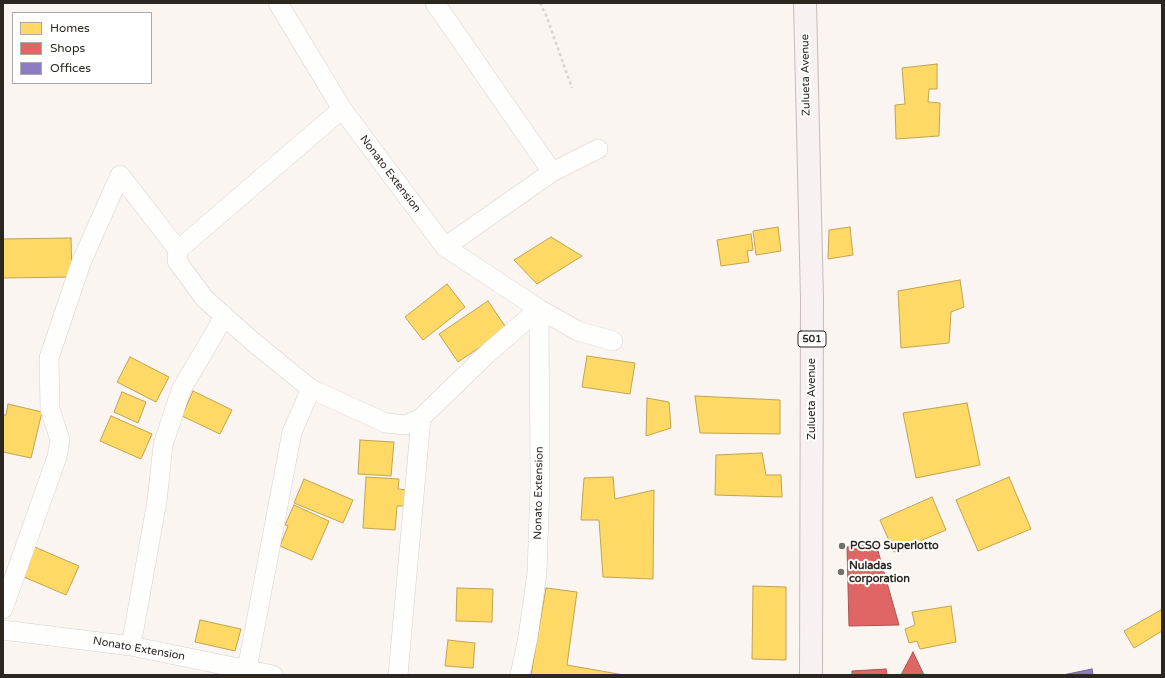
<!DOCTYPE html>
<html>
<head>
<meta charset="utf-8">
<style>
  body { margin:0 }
  #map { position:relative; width:1165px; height:678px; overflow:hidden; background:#faf5f0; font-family:"Varela Round",sans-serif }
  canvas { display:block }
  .frame { position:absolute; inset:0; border:4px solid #2c2620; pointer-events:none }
  .legend { position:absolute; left:12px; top:12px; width:140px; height:72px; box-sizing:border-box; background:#fff; border:1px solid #aba8a6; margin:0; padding:5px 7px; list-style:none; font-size:12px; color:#2c2620 }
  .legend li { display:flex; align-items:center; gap:8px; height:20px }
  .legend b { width:20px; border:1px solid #aba8a6 }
</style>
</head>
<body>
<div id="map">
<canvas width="1165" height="678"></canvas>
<div class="frame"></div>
<ul class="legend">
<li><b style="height:11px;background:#ffd966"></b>Homes</li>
<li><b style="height:11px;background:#e06666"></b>Shops</li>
<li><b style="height:11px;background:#8e7cc3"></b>Offices</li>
</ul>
</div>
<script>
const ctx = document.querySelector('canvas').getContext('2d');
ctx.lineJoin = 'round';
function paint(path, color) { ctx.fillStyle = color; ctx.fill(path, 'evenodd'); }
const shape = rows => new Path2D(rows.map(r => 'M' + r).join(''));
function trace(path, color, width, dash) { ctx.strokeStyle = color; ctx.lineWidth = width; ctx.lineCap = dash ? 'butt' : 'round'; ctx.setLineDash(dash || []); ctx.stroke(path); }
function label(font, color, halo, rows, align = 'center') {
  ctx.font = font + ' "Varela Round",sans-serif'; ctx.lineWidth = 4; ctx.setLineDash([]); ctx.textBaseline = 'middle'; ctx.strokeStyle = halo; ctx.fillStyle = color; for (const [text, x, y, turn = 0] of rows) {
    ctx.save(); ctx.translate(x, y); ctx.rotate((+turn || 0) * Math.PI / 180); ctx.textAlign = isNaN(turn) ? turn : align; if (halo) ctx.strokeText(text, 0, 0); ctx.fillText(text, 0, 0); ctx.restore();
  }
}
const homes = shape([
  [937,64,937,89,929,89,928,102,940,103,939,136,896,139,895,105,905,104,902,68,937,64],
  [778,227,781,251,756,255,753,231,778,227],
  [850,227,853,255,828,259,829,230,850,227],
  [751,234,753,250,747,251,749,262,721,266,717,240,751,234],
  [551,237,582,256,537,284,514,260,551,237],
  [71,238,72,277,3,278,3,239,71,238],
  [960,280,964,307,951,312,949,343,901,348,898,291,960,280],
  [447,284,465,307,423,340,405,317,447,284],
  [488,301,507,329,458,362,439,334,488,301],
  [587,356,635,363,630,394,582,387,587,356],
  [130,357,169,377,156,402,117,382,130,357],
  [193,391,232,410,220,434,182,416,193,391],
  [122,392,146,402,138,423,114,412,122,392],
  [695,396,780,400,780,434,700,433,695,396],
  [647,398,669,402,671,428,646,436,647,398],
  [967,403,980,465,916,478,903,413,967,403],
  [8,404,42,412,31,458,3,452,3,415,6,415,8,404],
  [111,416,152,434,141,459,100,441,111,416],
  [360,440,394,442,391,476,358,474,360,440],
  [762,453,766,475,781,475,782,497,715,495,716,455,762,453],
  [366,477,399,479,398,489,408,490,407,506,397,506,395,530,363,528,366,477],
  [613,477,615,499,654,490,653,579,603,577,599,520,581,520,584,478,613,477],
  [1009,477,1031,529,978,551,956,500,1009,477],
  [304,479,353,500,343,523,294,503,304,479],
  [932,497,946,530,894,552,880,520,932,497],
  [294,505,329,521,312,560,280,546,288,526,285,525,294,505],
  [30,545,79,566,66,595,17,574,30,545],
  [753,586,786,587,786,660,752,659,753,586],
  [457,588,493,589,492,622,456,621,457,588],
  [546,588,577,592,567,665,624,675,531,675,546,588],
  [951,606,956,642,920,649,917,641,909,643,905,629,915,625,912,612,951,606],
  [1161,610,1162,613,1162,631,1134,648,1124,631,1161,610],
  [200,620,241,629,235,651,195,642,200,620],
  [448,640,475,643,473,668,445,666,448,640]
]);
const shops = shape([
  [876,544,899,625,849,626,847,547,876,544],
  [913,652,924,675,901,675,913,652],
  [886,669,887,675,852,675,852,671,886,669]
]);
const offices = shape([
  [1092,669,1093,675,1063,675,1092,669]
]);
const path = shape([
  [540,3,546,15,572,88]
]);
const minor = shape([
  [278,3,342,109,445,247,539,309,578,331,613,341],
  [435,3,552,172],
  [342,109,178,250,177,261,204,298,252,341,311,389,386,423,406,425,421,418,487,354,539,309],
  [445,247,552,172,598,149],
  [3,609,57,457,60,440,50,409,49,358,81,263,120,175,178,250],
  [3,630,131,646,273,675],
  [131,646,157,501,163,445,181,390,224,317],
  [247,669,292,432,311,389],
  [398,675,421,418],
  [520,675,528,637,537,573,540,483,539,309]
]);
const primary = shape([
  [805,3,812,299,811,675]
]);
const markers = [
  [842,546,4,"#746e69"],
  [841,572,4,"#746e69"]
];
const shields = [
  [812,339,28]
];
const shieldNames = [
  ["501",812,339]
];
const streetNames = [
  ["Zulueta Avenue",806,75,-91],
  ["Nonato Extension",390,174,53],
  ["Zulueta Avenue",812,399,-90],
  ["Nonato Extension",539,493,-89],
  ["Nonato Extension",139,649,10]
];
const poiNames = [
  ["PCSO Superlotto",850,546],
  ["Nuladas",849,566],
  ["corporation",849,579]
];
paint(homes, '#ffd966');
trace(homes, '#c0a351', 1);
paint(shops, '#e06666');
trace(shops, '#aa5351', 1);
paint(offices, '#8e7cc3');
trace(offices, '#716292', 1);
trace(minor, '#d6d1cc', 20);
trace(primary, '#c7bbba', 24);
trace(path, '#d7d5d3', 2.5, [3, 3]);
trace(minor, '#fefefd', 19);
trace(primary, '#f7f1f1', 22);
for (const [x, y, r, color] of markers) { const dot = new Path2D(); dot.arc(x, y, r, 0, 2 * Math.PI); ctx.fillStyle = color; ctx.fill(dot); trace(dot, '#fff', 1.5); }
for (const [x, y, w] of shields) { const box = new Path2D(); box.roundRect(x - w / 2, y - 8, w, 16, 3); ctx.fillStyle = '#fff'; ctx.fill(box); trace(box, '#2c2620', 1); }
label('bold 10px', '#2c2620', null, shieldNames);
label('11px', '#2c2620', '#fff', streetNames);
label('bold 11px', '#2c2620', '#fff', poiNames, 'left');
</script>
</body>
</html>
